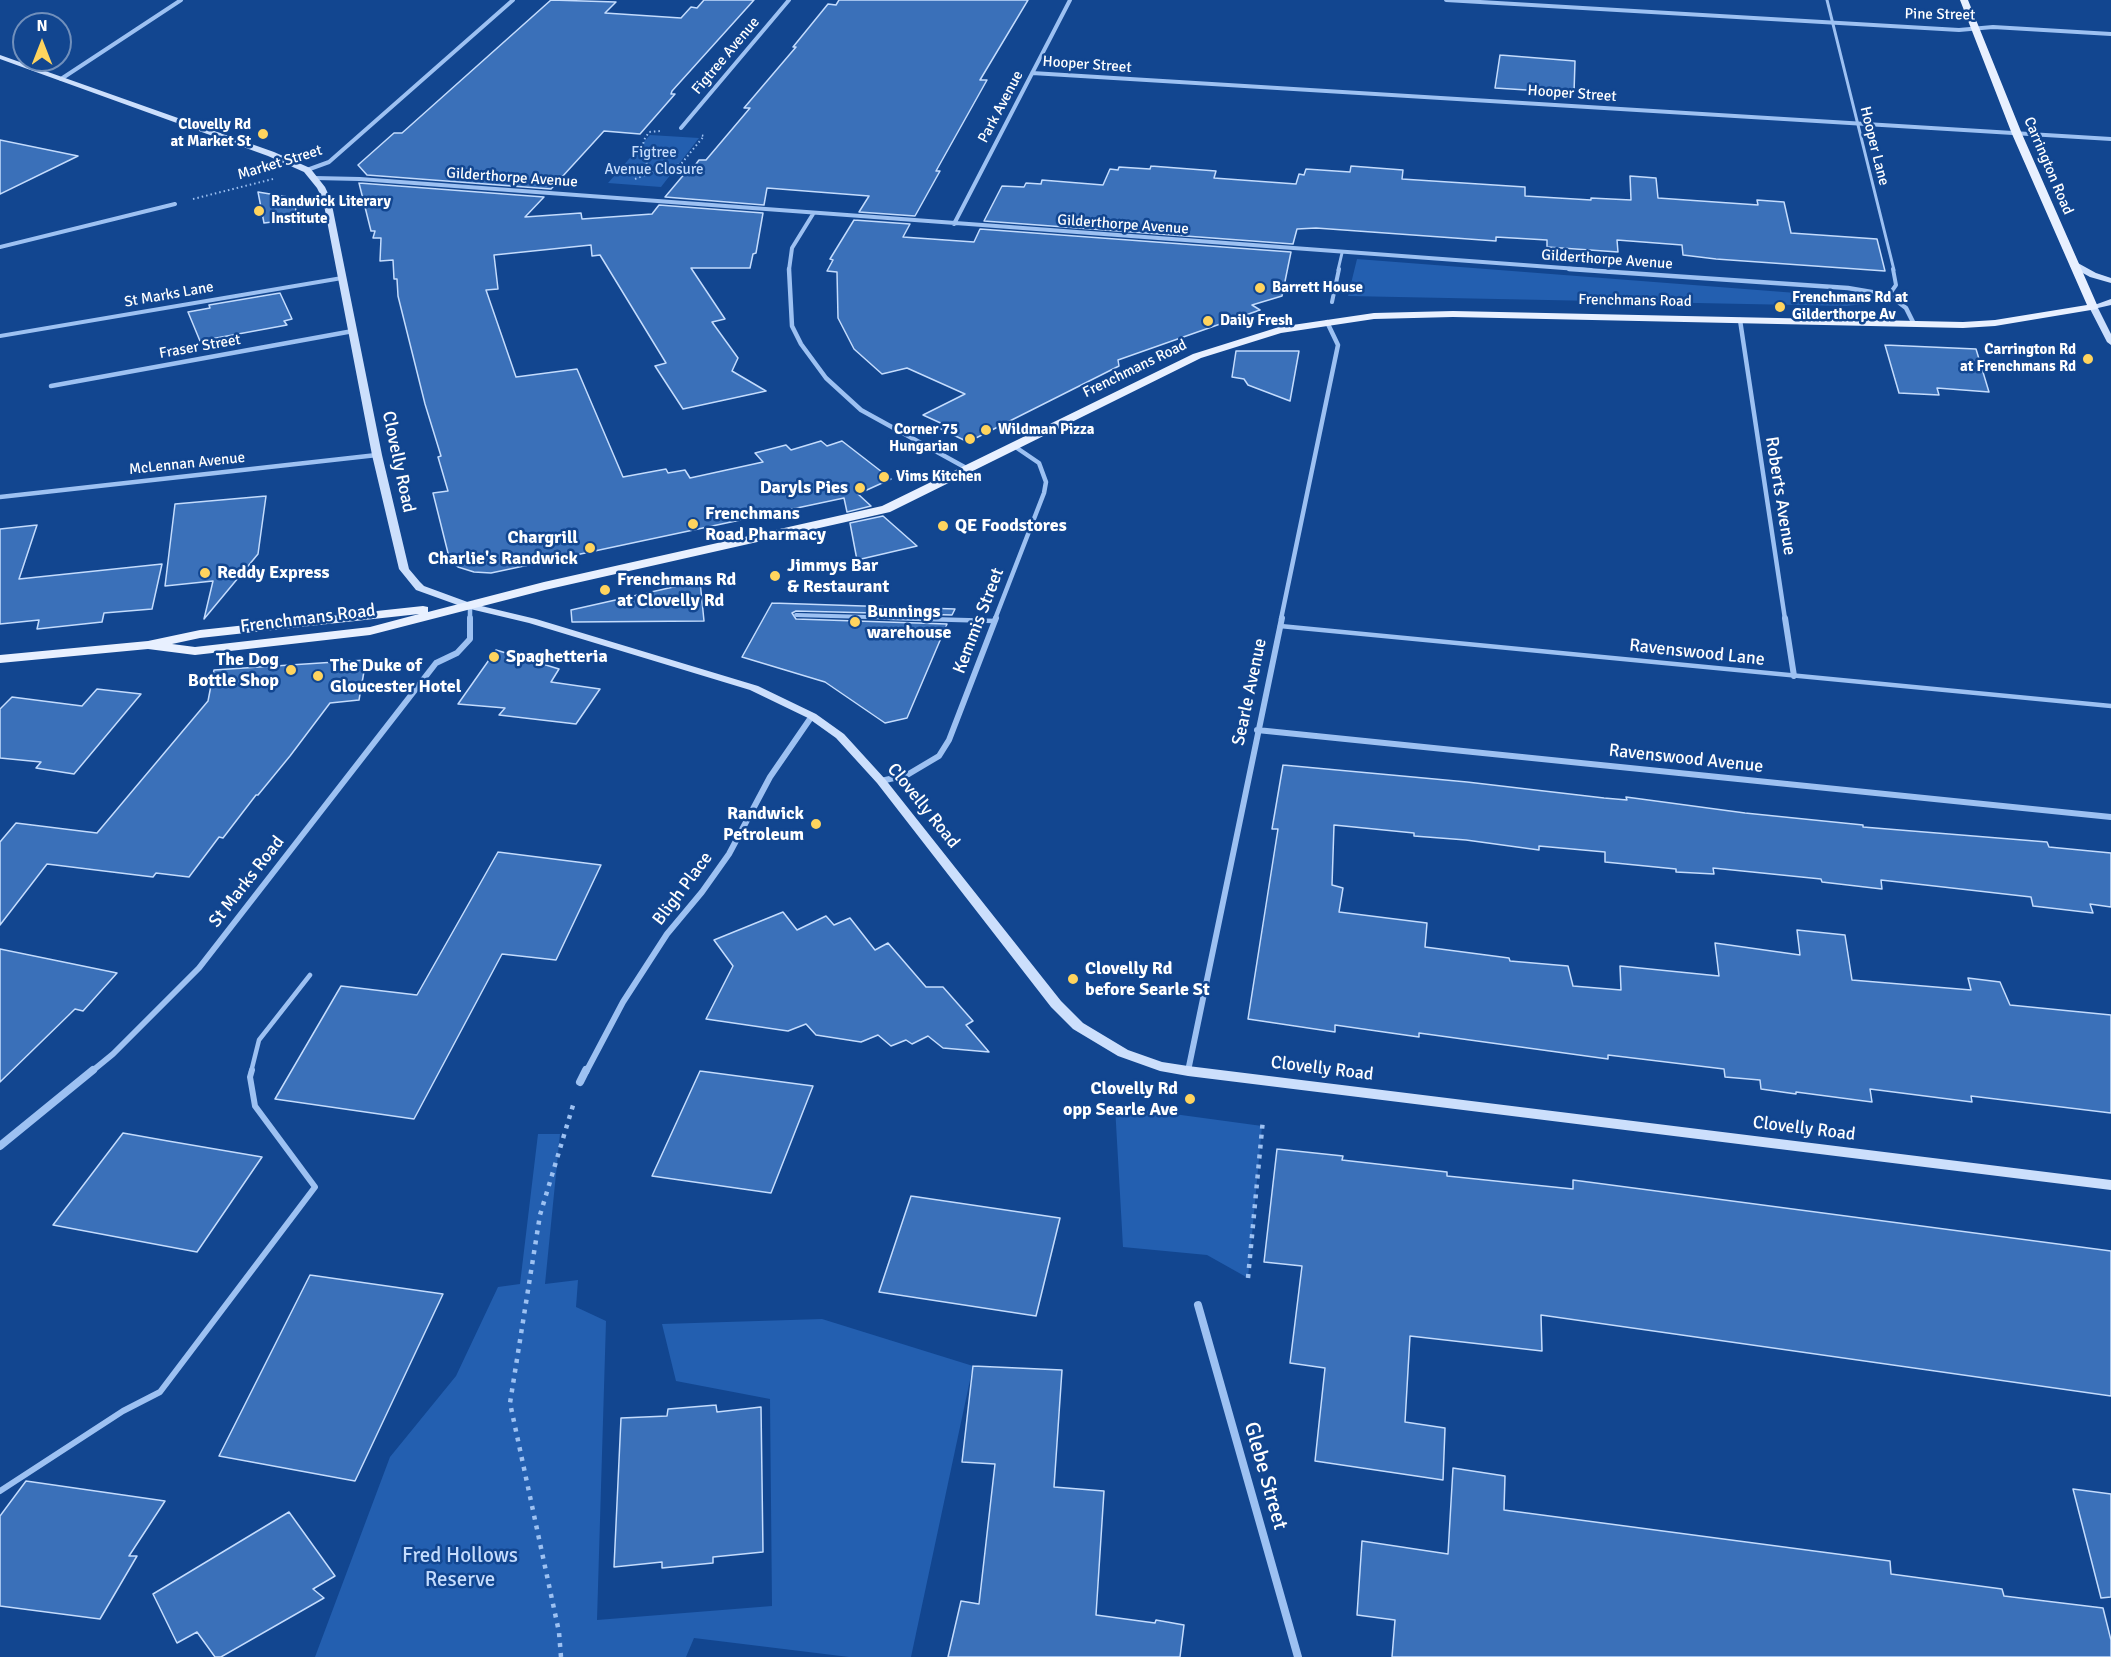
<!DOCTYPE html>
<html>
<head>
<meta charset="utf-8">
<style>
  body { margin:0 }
  #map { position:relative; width:2111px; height:1657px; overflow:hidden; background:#124690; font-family:Signika,sans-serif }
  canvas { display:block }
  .north { position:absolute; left:12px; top:12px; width:60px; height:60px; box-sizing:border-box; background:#124690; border:2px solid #7190bc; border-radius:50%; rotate:0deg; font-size:16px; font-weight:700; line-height:24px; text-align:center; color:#fff }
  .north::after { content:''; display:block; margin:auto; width:21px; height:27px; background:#ffd45e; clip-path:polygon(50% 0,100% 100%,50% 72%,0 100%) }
</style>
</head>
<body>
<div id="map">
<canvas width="2111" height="1657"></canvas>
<div class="north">N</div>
</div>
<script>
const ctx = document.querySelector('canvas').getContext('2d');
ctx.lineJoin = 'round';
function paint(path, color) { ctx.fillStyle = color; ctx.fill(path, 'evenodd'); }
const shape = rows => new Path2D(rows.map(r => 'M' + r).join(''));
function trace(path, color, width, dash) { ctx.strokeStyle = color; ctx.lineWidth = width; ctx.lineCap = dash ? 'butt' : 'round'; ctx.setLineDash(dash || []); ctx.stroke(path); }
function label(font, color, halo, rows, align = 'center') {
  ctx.font = font + ' Signika,sans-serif'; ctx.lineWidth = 5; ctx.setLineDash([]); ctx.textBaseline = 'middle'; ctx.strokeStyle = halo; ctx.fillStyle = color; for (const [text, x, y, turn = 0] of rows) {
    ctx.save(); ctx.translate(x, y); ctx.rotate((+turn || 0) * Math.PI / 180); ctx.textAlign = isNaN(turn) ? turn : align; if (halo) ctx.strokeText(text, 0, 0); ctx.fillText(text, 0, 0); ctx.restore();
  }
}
const green = shape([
  [650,135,699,138,661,187,608,183],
  [1357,259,1861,298,1863,304,1846,306,1348,296],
  [1115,1106,1262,1126,1248,1278,1207,1255,1123,1247],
  [538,1134,560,1134,545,1284,578,1280,576,1307,606,1321,597,1620,772,1606,770,1399,676,1381,662,1324,822,1319,973,1366,911,1657,849,1657,694,1638,686,1657,315,1657,390,1457,456,1376,498,1287,520,1284]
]);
const building = shape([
  [551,0,616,2,605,13,681,18,691,7,697,8,704,0,754,0,672,91,671,94,675,94,640,134,604,131,551,189,367,175,358,165,394,133,402,133,551,0],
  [839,0,1028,0,980,80,987,80,936,171,940,171,915,216,859,212,869,196,767,188,764,205,665,197,686,172,690,172,699,160,706,160,750,108,744,108,796,47,793,47,828,4,836,5,839,0],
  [1500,55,1575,61,1574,93,1495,88,1500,55],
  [0,140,78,156,0,194,0,140],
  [1151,166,1216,171,1214,178,1296,184,1299,174,1304,175,1306,169,1350,172,1351,166,1403,170,1402,179,1525,187,1525,196,1591,200,1591,198,1631,200,1630,176,1656,178,1658,198,1758,205,1757,200,1784,202,1791,233,1877,239,1885,271,1716,259,1683,255,1682,245,1617,240,1618,252,1547,247,1547,240,1496,237,1496,241,1316,228,1297,229,1293,244,984,221,1002,186,1024,187,1026,183,1041,184,1042,180,1103,185,1110,169,1118,170,1119,167,1150,169,1151,166],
  [359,183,544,197,525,217,581,213,582,219,652,214,659,205,763,213,756,253,753,254,750,268,691,268,725,319,712,322,738,358,732,371,766,391,683,409,655,366,666,363,600,255,592,256,591,245,494,255,498,289,486,290,516,377,577,369,623,477,666,469,668,473,685,470,690,478,763,462,755,453,786,445,791,450,821,441,827,446,842,441,891,479,858,494,871,506,847,512,844,498,491,573,474,572,458,567,450,561,433,493,448,491,438,457,441,456,425,404,398,296,397,279,394,279,393,260,380,261,381,238,373,238,375,231,371,231,359,183],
  [258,192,294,198,297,219,264,223,258,192],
  [854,220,910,224,903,237,974,242,980,229,1291,252,1282,296,1252,305,1260,310,1118,360,1119,366,968,442,939,428,945,425,923,415,965,394,907,368,882,374,854,349,838,318,837,272,827,271,833,260,830,259,854,220],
  [280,293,292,319,284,321,287,325,200,341,188,312,210,308,209,305,280,293],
  [1885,345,1976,349,1989,392,1937,388,1939,395,1899,393,1885,345],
  [1236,351,1299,351,1290,401,1248,385,1244,379,1232,377,1236,351],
  [266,496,258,554,204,619,213,581,165,586,175,504,266,496],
  [883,516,917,546,857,560,850,523,883,516],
  [37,525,19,579,162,564,152,609,104,613,102,622,37,629,39,620,0,624,0,529,37,525],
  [700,581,704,621,572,622,571,610,700,581],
  [772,603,955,609,952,615,796,611,792,613,796,619,947,624,907,718,885,723,825,682,742,657,772,603],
  [496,650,559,669,551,682,600,689,576,724,499,715,505,708,458,704,496,650],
  [366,660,359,700,330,703,290,756,258,795,256,795,223,838,219,837,189,877,156,873,153,877,47,864,0,925,0,842,16,823,97,833,208,701,214,670,366,660],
  [97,689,141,694,74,774,36,768,41,762,0,758,0,709,12,697,82,706,97,689],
  [1283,765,1467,782,1604,798,1627,800,1626,797,1745,813,1863,825,1863,827,2047,842,2049,847,2111,853,2111,907,2090,904,2093,913,2033,906,2031,897,1952,888,1881,880,1882,889,1822,882,1821,879,1713,868,1714,874,1676,872,1676,869,1605,862,1605,852,1539,846,1539,850,1466,840,1414,836,1414,833,1334,825,1332,885,1343,888,1339,912,1427,923,1425,947,1509,958,1510,961,1568,966,1573,986,1621,990,1620,966,1719,976,1715,943,1800,955,1797,930,1845,935,1852,980,1971,990,1968,978,2000,982,2010,1005,2111,1015,2111,1113,1971,1096,1972,1102,1870,1089,1872,1102,1796,1092,1796,1094,1761,1089,1760,1080,1725,1077,1724,1069,1608,1055,1608,1059,1419,1033,1419,1037,1335,1025,1335,1032,1248,1019,1278,829,1272,829,1283,765],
  [498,852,601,865,556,960,502,954,414,1119,275,1099,341,986,417,995,498,852],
  [783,912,797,930,826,916,834,925,850,918,875,950,888,943,926,987,943,987,973,1021,966,1025,989,1052,943,1048,928,1036,912,1044,906,1040,891,1046,878,1035,861,1042,816,1035,806,1024,788,1031,706,1019,733,966,714,940,783,912],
  [0,949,117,973,83,1011,75,1009,0,1082,0,949],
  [700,1071,813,1086,771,1193,652,1176,700,1071],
  [123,1133,168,1141,262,1157,197,1252,53,1225,123,1133],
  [1277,1149,1343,1156,1342,1160,1447,1172,1447,1176,1573,1189,1573,1180,2111,1251,2111,1396,1541,1315,1542,1351,1410,1336,1405,1422,1445,1428,1443,1480,1315,1461,1325,1368,1290,1363,1302,1266,1264,1262,1277,1149],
  [911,1196,1060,1218,1036,1316,879,1292,911,1196],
  [310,1275,443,1294,355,1481,219,1456,310,1275],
  [973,1366,1062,1370,1054,1487,1104,1491,1096,1615,1155,1623,1156,1620,1184,1625,1180,1657,948,1657,961,1601,979,1604,995,1464,962,1462,973,1366],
  [716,1405,717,1412,761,1407,763,1552,713,1557,713,1563,662,1568,662,1562,614,1567,621,1418,667,1416,668,1409,716,1405],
  [1453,1468,1505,1476,1504,1510,1890,1561,1891,1574,2002,1589,2004,1596,2103,1608,2111,1640,2111,1657,1392,1657,1395,1620,1357,1615,1362,1541,1448,1554,1453,1468],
  [26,1481,165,1501,129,1556,137,1556,100,1619,0,1606,0,1516,26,1481],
  [2073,1489,2111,1494,2111,1597,2101,1598,2073,1489],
  [289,1512,335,1576,313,1589,324,1598,221,1657,215,1657,197,1632,177,1643,153,1594,289,1512]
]);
const pathFar1 = shape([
  [643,175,641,171,647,164,641,154,644,140,649,132,661,131],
  [635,179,662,168,681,164,704,136,700,135],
  [193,199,273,179]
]);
const path = shape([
  [1248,1278,1263,1119],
  [561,1657,559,1632,510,1403,540,1215,574,1102]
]);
const laneFar3 = shape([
  [1827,0,1894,270],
  [1338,270,1342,253]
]);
const laneFar2 = shape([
  [1889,295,1896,285,1893,269],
  [1332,302,1339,269],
  [0,336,342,278],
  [796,615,939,619]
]);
const laneFar1 = shape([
  [890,618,995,621],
  [1280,626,2111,706],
  [251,1072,259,1040,310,975]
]);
const lane = shape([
  [0,1491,123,1411,160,1392,315,1187,255,1106,250,1077,252,1070]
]);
const streetFar3 = shape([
  [1446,0,1959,30,1993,27,2111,34],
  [1032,73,2111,139],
  [61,79,181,0],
  [681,128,789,0],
  [307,170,329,162,513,0],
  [314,178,360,179,1591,270],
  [954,224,1070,0],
  [0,247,175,204],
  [789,270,792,248,813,214]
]);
const streetFar2 = shape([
  [789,269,792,326,801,344,826,378,861,410,968,469],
  [1569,269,1848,288,1889,295,1906,308,1914,324],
  [1740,320,1785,619],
  [51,386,353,331],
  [0,497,377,455],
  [470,606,470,619],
  [995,619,1044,493,1046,482,1039,463,1014,446],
  [1281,619,1338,345,1327,322]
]);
const streetFar1 = shape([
  [1785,618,1794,676],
  [1257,730,2111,817],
  [881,781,907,775,939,756,949,740,996,618],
  [1188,1071,1282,618],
  [91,1072,113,1054,199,968,436,663,457,653,470,639,470,618],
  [586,1072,623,1002,667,934,702,892,729,854,770,777,812,716]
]);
const street = shape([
  [580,1082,586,1070],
  [0,1146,93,1070],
  [1198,1305,1298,1657]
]);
const secondary = shape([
  [0,55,274,152,310,168,325,187,331,200,382,455,409,569,420,582,424,586,473,604,536,619,758,686,816,714,844,734,885,779,1061,1001,1083,1023,1128,1050,1162,1062,1188,1066,2111,1180,2111,1190,1188,1076,1160,1071,1118,1056,1073,1029,1051,1007,877,783,836,738,808,718,750,690,529,623,466,608,416,590,399,569,372,455,323,200,317,188,304,172,268,156,0,59,0,55],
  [2070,262,2076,262,2096,273,2111,278,2111,283,2090,277,2070,266,2070,262],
  [2111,299,2111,305,2098,308,2111,334,2111,345,2107,342,2089,307,2111,299]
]);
const primary = shape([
  [1960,0,1968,0,2022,134,2098,307,2097,309,1995,326,1963,328,1453,317,1374,319,1281,333,1201,358,890,512,545,590,370,635,195,655,148,649,0,663,0,655,148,641,200,630,423,606,428,607,428,612,544,582,882,506,1193,354,1279,327,1374,313,1453,311,1963,322,1995,320,2087,305,2012,134,1960,0],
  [419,614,370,627,195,647,172,644,200,638,419,614]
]);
const markers = [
  [263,134,6,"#ffd45e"],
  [259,211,6,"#ffd45e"],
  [1260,288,6,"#ffd45e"],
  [1780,307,6,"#ffd45e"],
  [1208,321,6,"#ffd45e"],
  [2088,359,6,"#ffd45e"],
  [986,430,6,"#ffd45e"],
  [970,439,6,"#ffd45e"],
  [884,477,6,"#ffd45e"],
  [860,488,6,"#ffd45e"],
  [693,524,6,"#ffd45e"],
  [943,526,6,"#ffd45e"],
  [590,548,6,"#ffd45e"],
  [205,573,6,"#ffd45e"],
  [775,576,6,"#ffd45e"],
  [605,590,6,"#ffd45e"],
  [855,622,6,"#ffd45e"],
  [494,657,6,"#ffd45e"],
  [291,670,6,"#ffd45e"],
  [318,676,6,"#ffd45e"],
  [816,824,6,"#ffd45e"],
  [1073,979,6,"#ffd45e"],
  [1190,1099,6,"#ffd45e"]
];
const farStreetnames = [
  ["Pine Street",1940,15,1],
  ["Figtree Avenue",726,56,-50],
  ["Hooper Street",1087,65,4],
  ["Hooper Street",1572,94,4],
  ["Park Avenue",1001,107,-62],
  ["Hooper Lane",1874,146,76],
  ["Market Street",280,163,-17],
  ["Carrington Road",2048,166,67],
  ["Gilderthorpe Avenue",512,178,4],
  ["Gilderthorpe Avenue",1123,225,4],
  ["Gilderthorpe Avenue",1607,260,4],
  ["St Marks Lane",169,295,-10],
  ["Frenchmans Road",1635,301,1],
  ["Fraser Street",200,347,-10],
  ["Frenchmans Road",1135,369,-26],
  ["McLennan Avenue",187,464,-6]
];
const farPoinames = [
  ["Clovelly Rd",251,125,"right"],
  ["at Market St",251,142,"right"],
  ["Randwick Literary",271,202],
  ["Institute",271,219],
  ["Barrett House",1272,288],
  ["Frenchmans Rd at",1792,298],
  ["Gilderthorpe Av",1792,315],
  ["Daily Fresh",1220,321],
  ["Carrington Rd",2076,350,"right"],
  ["at Frenchmans Rd",2076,367,"right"],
  ["Corner 75",958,430,"right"],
  ["Hungarian",958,447,"right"],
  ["Wildman Pizza",998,430],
  ["Vims Kitchen",896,477]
];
const farParknames = [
  ["Figtree",654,153],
  ["Avenue Closure",654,170]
];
const streetNames = [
  ["Clovelly Road",398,462,78],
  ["Roberts Avenue",1780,496,81],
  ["Frenchmans Road",308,619,-7],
  ["Kemmis Street",979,621,-69],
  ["Ravenswood Lane",1697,653,6],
  ["Searle Avenue",1250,692,-78],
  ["Ravenswood Avenue",1686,759,6],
  ["Clovelly Road",923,806,51],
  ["St Marks Road",247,882,-52],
  ["Bligh Place",683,889,-53],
  ["Clovelly Road",1322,1069,7],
  ["Clovelly Road",1804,1129,7]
];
const poiNames = [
  ["Daryls Pies",848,488,"right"],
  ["Frenchmans",705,514],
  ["Road Pharmacy",705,535],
  ["QE Foodstores",955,526],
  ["Chargrill",578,538,"right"],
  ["Charlie's Randwick",578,559,"right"],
  ["Jimmys Bar",787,566],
  ["& Restaurant",787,587],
  ["Reddy Express",217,573],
  ["Frenchmans Rd",617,580],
  ["at Clovelly Rd",617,601],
  ["Bunnings",867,612],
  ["warehouse",867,633],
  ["Spaghetteria",506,657],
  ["The Dog",279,660,"right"],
  ["Bottle Shop",279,681,"right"],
  ["The Duke of",330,666],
  ["Gloucester Hotel",330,687],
  ["Randwick",804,814,"right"],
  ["Petroleum",804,835,"right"],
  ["Clovelly Rd",1085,969],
  ["before Searle St",1085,990],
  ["Clovelly Rd",1178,1089,"right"],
  ["opp Searle Ave",1178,1110,"right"]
];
const nearStreetnames = [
  ["Glebe Street",1265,1476,74]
];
const nearParknames = [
  ["Fred Hollows",460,1556],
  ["Reserve",460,1580]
];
paint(green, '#235fb0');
paint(building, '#3a70b9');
trace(building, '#c4dcfd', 1.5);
trace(pathFar1, '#9dc1f2', 2, [1.5, 3]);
trace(path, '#9dc1f2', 4.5, [4, 6]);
trace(laneFar3, '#9dc1f2', 3);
trace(laneFar2, '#9dc1f2', 4);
trace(laneFar1, '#9dc1f2', 4.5);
trace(lane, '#9dc1f2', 6);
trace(streetFar3, '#9dc1f2', 4);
trace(streetFar2, '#9dc1f2', 4.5);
trace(streetFar1, '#9dc1f2', 6);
trace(street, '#9dc1f2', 8);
paint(secondary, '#ccdffc');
paint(primary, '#e8f0ff');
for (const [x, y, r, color] of markers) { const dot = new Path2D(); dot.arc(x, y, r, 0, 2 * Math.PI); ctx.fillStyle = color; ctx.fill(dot); trace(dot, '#124690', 2); }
label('15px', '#fff', '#124690', farStreetnames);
label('bold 15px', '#fff', '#124690', farPoinames, 'left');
label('15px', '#c4dcfd', '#124690', farParknames);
label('18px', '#fff', '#124690', streetNames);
label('bold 18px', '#fff', '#124690', poiNames, 'left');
label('21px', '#fff', '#124690', nearStreetnames);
label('21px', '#c4dcfd', '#124690', nearParknames);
</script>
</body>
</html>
